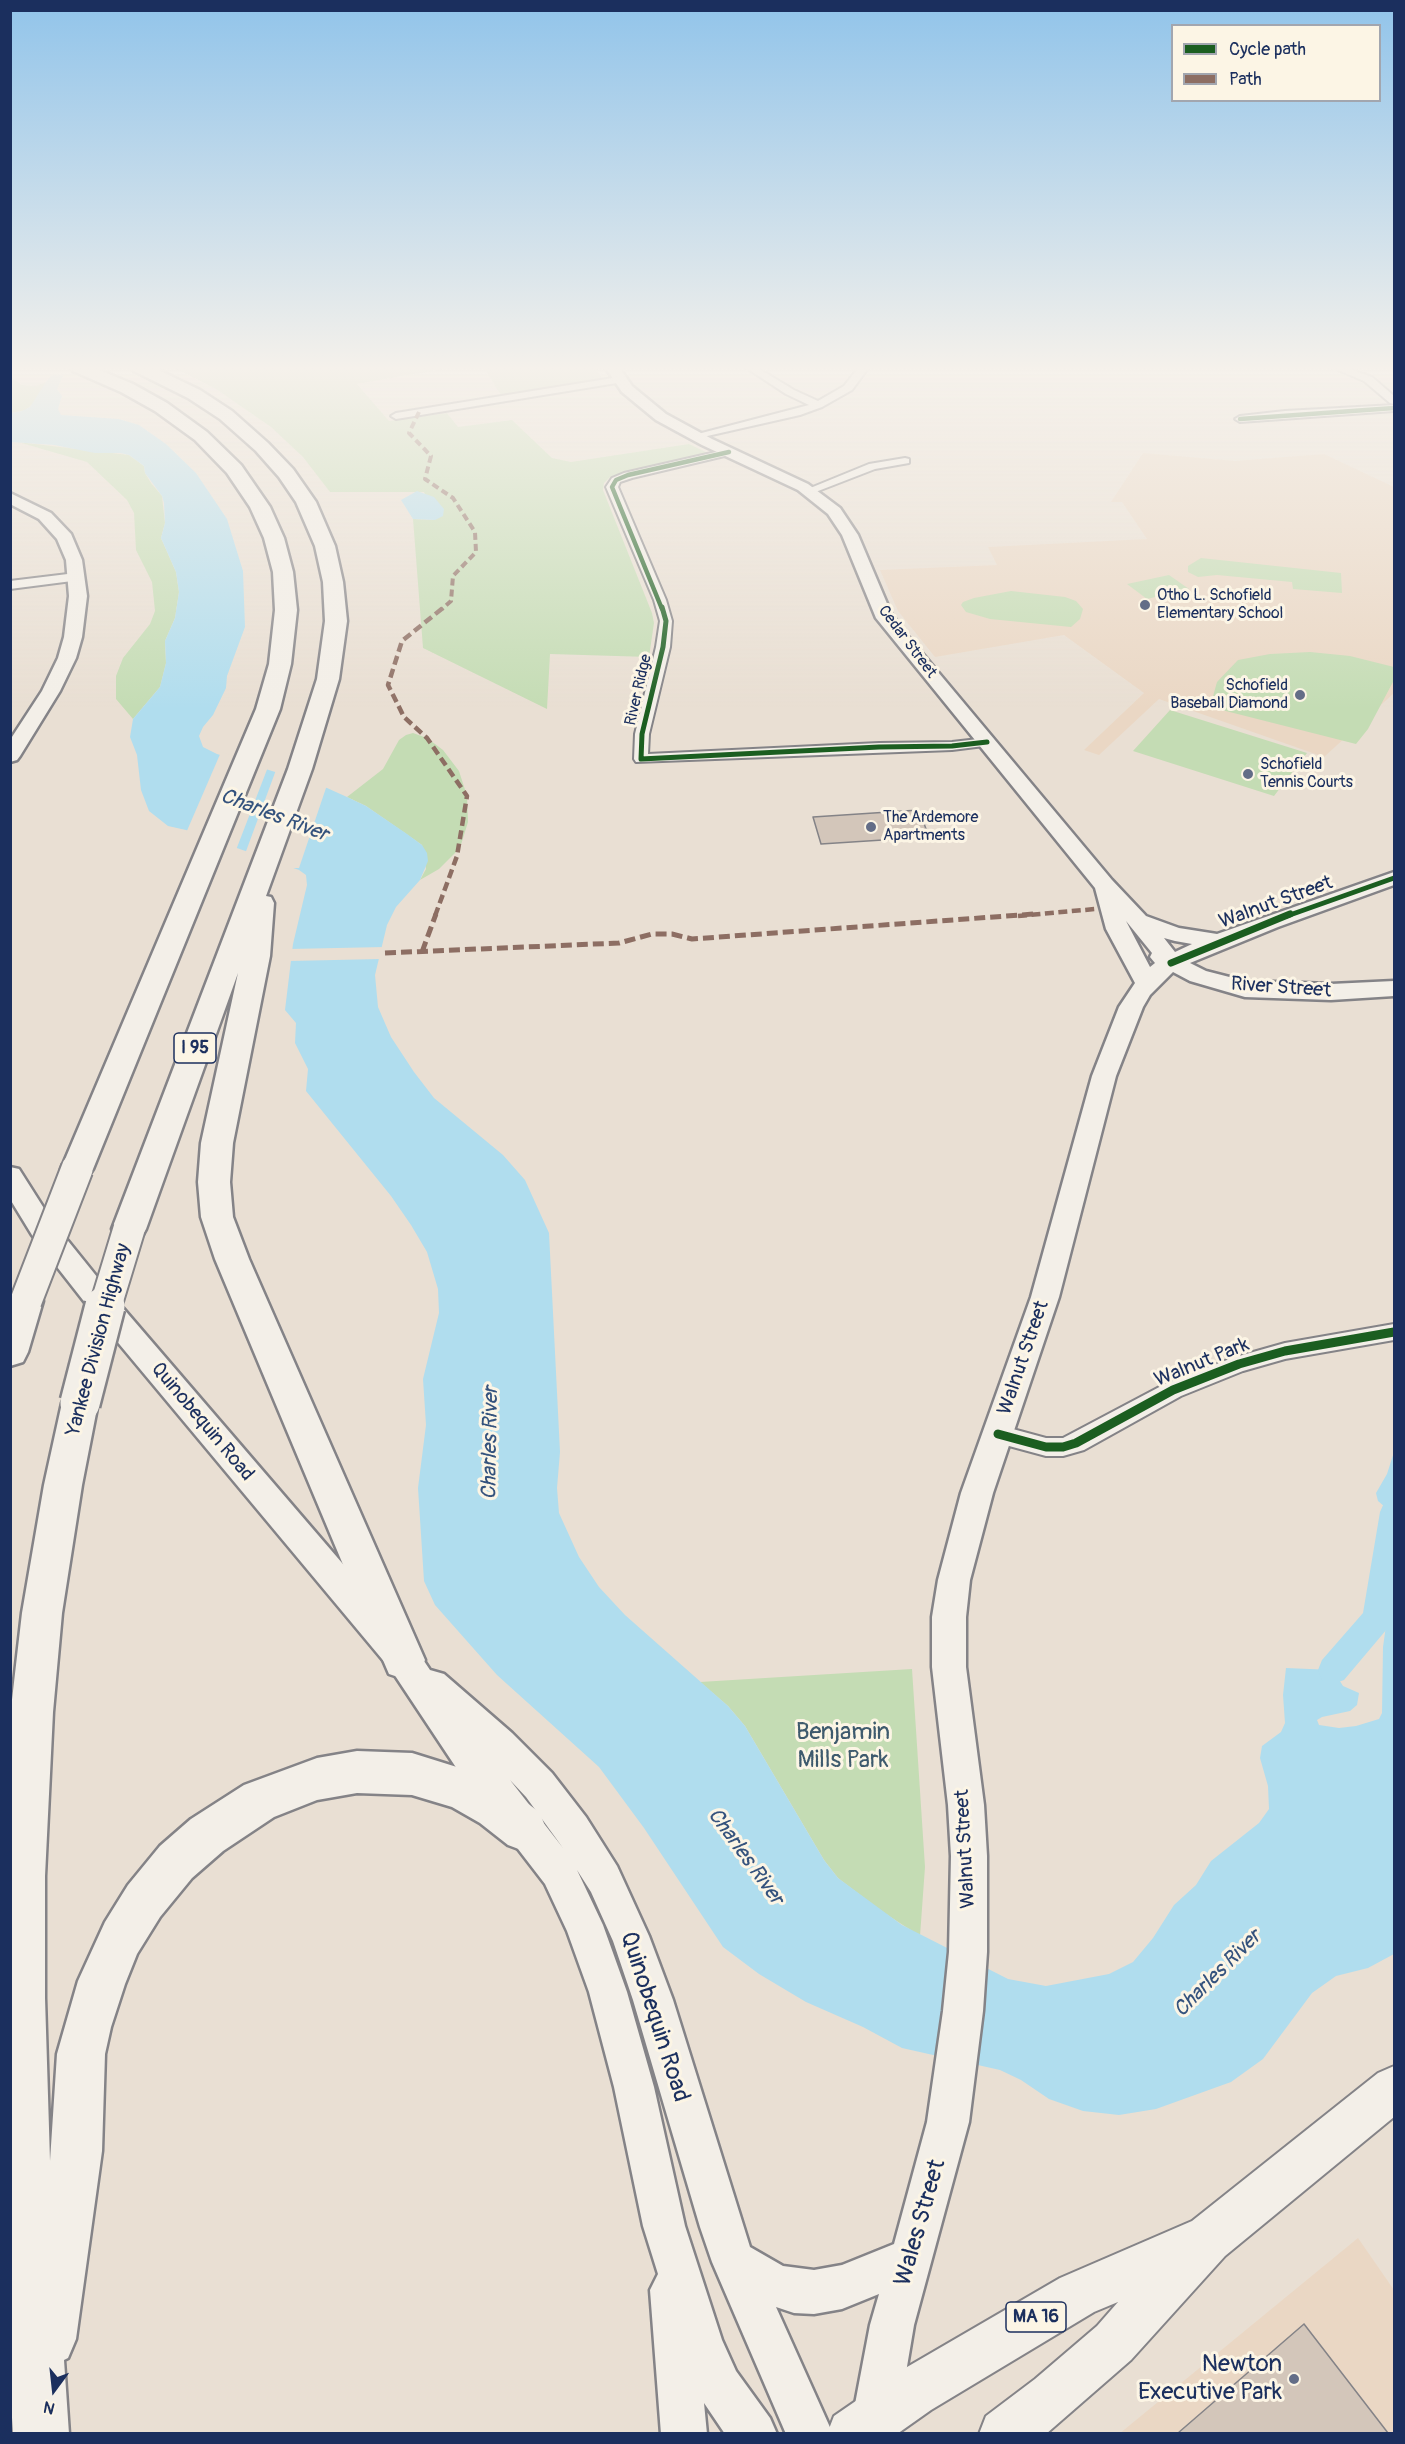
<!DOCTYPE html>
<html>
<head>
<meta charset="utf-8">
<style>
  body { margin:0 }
  #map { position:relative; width:1405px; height:2444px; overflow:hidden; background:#e9dfd3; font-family:Pangolin,sans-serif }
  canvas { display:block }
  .frame { position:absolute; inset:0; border:12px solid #1b2f5e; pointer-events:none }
  .legend { position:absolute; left:1171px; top:24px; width:210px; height:78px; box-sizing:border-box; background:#fcf5e5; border:2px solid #a2a6af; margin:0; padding:8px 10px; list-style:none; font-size:18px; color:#1b2f5e }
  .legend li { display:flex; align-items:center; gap:12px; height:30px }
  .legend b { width:30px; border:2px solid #a2a6af }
  .north { position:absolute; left:24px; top:2360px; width:60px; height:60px; -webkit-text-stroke:4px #fcf5e5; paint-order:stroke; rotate:195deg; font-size:16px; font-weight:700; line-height:24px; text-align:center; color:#1b2f5e }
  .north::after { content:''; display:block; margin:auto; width:21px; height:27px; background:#1b2f5e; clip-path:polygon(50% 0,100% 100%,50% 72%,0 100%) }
</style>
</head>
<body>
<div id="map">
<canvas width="1405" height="2444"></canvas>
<div class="frame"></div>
<ul class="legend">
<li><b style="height:8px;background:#1b5e20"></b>Cycle path</li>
<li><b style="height:8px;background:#8d6e63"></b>Path</li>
</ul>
<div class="north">N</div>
</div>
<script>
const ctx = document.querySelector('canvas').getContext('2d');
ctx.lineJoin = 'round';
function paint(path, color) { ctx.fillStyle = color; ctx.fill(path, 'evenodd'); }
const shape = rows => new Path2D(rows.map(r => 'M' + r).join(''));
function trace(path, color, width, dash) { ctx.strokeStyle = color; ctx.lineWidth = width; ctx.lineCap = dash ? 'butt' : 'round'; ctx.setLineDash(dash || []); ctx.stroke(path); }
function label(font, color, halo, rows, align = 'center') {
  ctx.font = font + ' Pangolin,sans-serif'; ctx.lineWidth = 6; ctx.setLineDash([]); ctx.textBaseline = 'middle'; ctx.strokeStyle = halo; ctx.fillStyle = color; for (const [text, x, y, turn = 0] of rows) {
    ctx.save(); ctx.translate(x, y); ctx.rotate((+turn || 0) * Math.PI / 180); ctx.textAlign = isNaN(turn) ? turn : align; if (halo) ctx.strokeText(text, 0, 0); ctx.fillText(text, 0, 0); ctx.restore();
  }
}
const built = shape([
  [1143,453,1235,461,1324,454,1394,487,1394,693,1324,757,1159,699,1099,755,1084,750,1144,693,1064,635,935,657,898,611,880,570,997,565,988,547,1147,539,1122,502,1111,502],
  [1358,2238,1394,2290,1394,2433,1119,2434]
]);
const green = shape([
  [173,367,454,367,357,384,389,421,447,413,458,427,512,420,552,458,571,462,689,444,712,455,619,474,610,477,604,483,603,490,652,613,654,623,649,657,550,654,547,709,423,648,413,519,435,520,424,492,330,492,303,457,271,427,216,389],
  [483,367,596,367,602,379,501,395],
  [11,377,22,385,36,386,46,382,35,402,26,410,11,413],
  [18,442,129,455,144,466,145,473,151,483,162,496,165,523,161,538,176,572,179,592,175,618,165,641,166,663,160,687,133,719,116,699,116,676,123,658,150,624,155,611,152,582,136,550,134,513,127,500,87,462],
  [1201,558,1341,573,1342,593,1293,589,1292,582,1217,575,1198,577,1188,572,1188,566],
  [1169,575,1189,589,1147,599,1127,584],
  [1011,591,1065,597,1076,601,1083,609,1080,619,1071,627,990,619,966,612,961,605,963,602,974,598],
  [1310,652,1350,656,1394,667,1394,680,1368,729,1356,744,1210,707,1217,682,1238,660,1270,654],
  [1170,710,1307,753,1274,796,1133,751],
  [413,733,427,738,443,750,459,771,467,796,468,822,460,848,439,869,420,880,426,869,422,845,366,806,347,797,383,769,399,740,406,735],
  [912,1669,925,1867,920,1936,878,1909,838,1878,824,1860,745,1726,728,1706,700,1682]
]);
const water = shape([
  [58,374,63,376,57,389,62,396,58,409,61,415,119,419,139,425,166,444,196,473,227,519,243,571,245,627,227,676,226,688,213,715,203,727,199,736,203,747,217,754,327,788,347,797,366,806,407,834,422,845,427,853,428,861,420,880,396,907,387,925,375,975,378,1007,391,1037,414,1072,434,1098,503,1155,525,1180,549,1233,560,1452,557,1488,559,1513,579,1557,599,1587,625,1615,728,1706,745,1726,824,1860,838,1878,902,1925,1008,1979,1046,1986,1109,1974,1133,1962,1153,1938,1174,1905,1196,1885,1211,1861,1259,1823,1269,1809,1268,1786,1260,1758,1262,1746,1281,1732,1285,1723,1283,1695,1286,1668,1333,1670,1343,1686,1359,1693,1357,1705,1350,1711,1322,1717,1317,1720,1319,1725,1339,1728,1356,1726,1379,1719,1382,1713,1383,1647,1394,1569,1394,1954,1368,1968,1336,1976,1312,1993,1263,2059,1231,2082,1156,2109,1119,2115,1083,2111,1049,2099,1021,2080,1000,2070,902,2048,863,2027,806,2002,759,1974,723,1947,644,1828,599,1767,497,1675,435,1605,424,1581,418,1488,426,1425,423,1379,439,1313,438,1289,427,1252,411,1225,391,1196,306,1091,308,1069,295,1043,296,1023,285,1010,293,944,307,885,306,875,299,870,186,830,168,826,149,811,141,790,137,755,130,737,133,719,160,687,166,663,165,641,175,618,179,592,176,572,161,538,165,523,164,503,162,496,145,473,144,466,129,455,120,453,95,453,54,445,11,442,11,413,22,411,30,407,46,382,51,376],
  [417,491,434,497,444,509,443,516,435,520,413,519,401,500],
  [1394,1452,1394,1510,1385,1507,1378,1501,1376,1493,1387,1474]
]);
const pier = shape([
  [221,752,268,767,236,850,186,833],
  [276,770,327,785,299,868,286,868,245,854],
  [385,947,381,959,288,961,289,949]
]);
const canal = shape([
  [1394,1500,1394,1601,1392,1619,1387,1629,1344,1680,1333,1684,1322,1680,1318,1670,1322,1660,1363,1613,1380,1512,1384,1503,1394,1500]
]);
const building = shape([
  [919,810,929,837,821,844,813,817,919,810],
  [1304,2324,1388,2433,1178,2433,1304,2324]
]);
const street = shape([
  [745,367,756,367,794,390,818,401,844,386,859,367,869,367,852,390,822,407,800,415,694,439,694,435,809,405,786,394,745,367],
  [1331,367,1344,367,1372,377,1394,396,1394,404,1390,403,1364,381,1331,367],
  [619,377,624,380,623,382,396,419,391,416,396,413,619,377],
  [1394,405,1394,411,1240,422,1235,419,1240,416,1285,411,1394,405],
  [729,449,733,450,733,454,632,478,620,482,618,487,666,600,672,621,670,647,649,734,648,754,879,743,952,742,987,738,994,742,992,745,952,750,636,762,634,759,635,734,656,647,660,621,654,600,606,487,612,478,624,473,729,449],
  [905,458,909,459,909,463,875,469,813,493,809,494,803,491,869,464,905,458],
  [76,573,80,574,80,580,10,589,10,581,76,573],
  [1394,1324,1394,1340,1285,1359,1243,1371,1181,1396,1084,1450,1063,1456,1046,1456,998,1443,990,1440,987,1434,990,1428,998,1425,1046,1438,1063,1438,1165,1384,1232,1358,1285,1343,1394,1324]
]);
const secondary = shape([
  [605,367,619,367,632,386,666,414,712,439,808,484,840,508,858,535,891,613,902,629,1112,880,1146,916,1179,928,1217,934,1394,872,1394,885,1278,927,1190,963,1206,971,1245,981,1331,984,1394,981,1394,996,1331,1000,1245,997,1190,981,1173,972,1150,995,1143,1007,1116,1076,1059,1297,993,1493,970,1580,966,1617,966,1667,984,1805,987,1856,987,1952,983,2011,969,2122,914,2325,898,2420,892,2434,858,2434,852,2420,870,2325,879,2294,842,2309,814,2314,794,2313,776,2307,833,2434,786,2434,712,2262,700,2227,633,2000,613,1941,591,1892,577,1870,603,1925,627,1992,654,2087,685,2226,722,2340,736,2371,770,2418,777,2434,725,2434,704,2403,707,2434,661,2434,650,2290,658,2274,643,2226,614,2087,589,1992,567,1931,545,1884,461,1775,392,1671,90,1309,32,1235,10,1199,10,1167,19,1169,52,1221,110,1293,416,1649,430,1670,444,1674,512,1733,552,1773,586,1817,617,1866,649,1936,673,2000,750,2247,783,2266,814,2270,842,2265,894,2244,927,2122,943,2011,949,1952,951,1856,948,1805,932,1667,932,1617,938,1580,961,1493,1031,1297,1092,1076,1119,1007,1135,983,1106,929,1095,888,876,618,842,535,828,514,798,490,702,445,656,420,622,392,605,367],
  [1126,921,1152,953,1150,957,1155,963,1150,967,1126,921],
  [1164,938,1175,941,1192,944,1175,952,1164,938],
  [510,1780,526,1797,563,1848,510,1780],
  [10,493,51,513,71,534,82,560,87,596,82,637,76,658,60,691,20,756,17,760,10,762,10,740,42,691,58,658,64,637,69,596,66,560,57,539,39,519,10,504,10,493]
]);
const primary = shape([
  [1394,2066,1394,2117,1225,2256,1131,2360,1046,2434,979,2434,986,2416,1035,2379,1097,2326,1118,2302,1094,2312,931,2410,897,2434,827,2434,834,2416,895,2374,1060,2278,1192,2221,1378,2073,1394,2066]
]);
const highway = shape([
  [71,367,92,367,133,384,167,403,207,432,241,465,270,507,284,538,293,572,297,610,291,664,280,709,93,1169,88,1177,77,1181,66,1177,61,1169,256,709,269,664,275,610,273,572,264,538,250,507,227,473,195,440,155,411,121,392,73,371,71,367],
  [132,367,152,367,200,390,232,411,268,443,293,469,316,502,335,546,343,582,347,621,339,679,312,769,266,896,271,897,274,903,270,956,233,1143,230,1182,233,1217,249,1259,425,1660,419,1674,404,1679,389,1674,383,1660,215,1259,201,1217,198,1182,201,1143,238,973,146,1229,141,1238,129,1241,117,1238,112,1229,288,769,317,679,325,621,323,582,315,546,296,502,279,477,256,451,220,419,188,398,134,371,132,367],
  [26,1288,38,1292,43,1301,28,1352,23,1362,10,1366,10,1298,14,1292,26,1288],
  [80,1388,93,1392,98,1403,82,1485,62,1613,53,1712,45,1876,45,1998,50,2161,57,2054,78,1981,105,1922,128,1885,160,1846,191,1819,244,1785,317,1758,357,1751,412,1753,476,1773,512,1791,540,1813,546,1829,540,1845,524,1851,508,1845,480,1823,452,1807,412,1795,357,1793,317,1800,274,1817,223,1851,192,1878,160,1917,137,1954,125,1984,111,2027,105,2054,102,2151,76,2339,68,2358,64,2360,69,2434,13,2434,10,2385,10,1717,22,1613,44,1485,62,1403,67,1392,80,1388]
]);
const highwayBridgeFar1 = shape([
  [26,1301,77,1169],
  [105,1308,129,1229]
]);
const highwayBridge = shape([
  [80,1403,105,1306]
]);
const quietFar2 = shape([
  [419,412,409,433,431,456,425,479,453,498,475,532,476,552,453,576,451,601,442,609]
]);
const quietFar1 = shape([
  [435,916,457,856,467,796,427,738,404,717,388,685,402,641,444,607],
  [1018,916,1095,909]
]);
const quiet = shape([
  [422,952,436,914],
  [385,953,619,943,652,934,672,934,692,939,1034,914]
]);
const cyclewayFar3 = shape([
  [1240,419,1394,408],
  [662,609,612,487,616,480,628,475,729,452]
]);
const cyclewayFar2 = shape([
  [662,607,666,621,663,647,642,734,641,759,879,747,952,746,987,742],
  [1287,916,1394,878]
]);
const cyclewayFar1 = shape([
  [1171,963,1290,914]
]);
const cycleway = shape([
  [998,1434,1046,1447,1063,1447,1076,1443,1173,1390,1239,1364,1285,1351,1394,1332]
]);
const markers = [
  [1145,605,6,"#636d87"],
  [1300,695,6,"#636d87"],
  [1248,774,6,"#636d87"],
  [871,827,6,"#636d87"],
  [1294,2379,6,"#636d87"]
];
const farPoinames = [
  ["Otho L. Schofield",1157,596],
  ["Elementary School",1157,614],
  ["Schofield",1288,686,"right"],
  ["Baseball Diamond",1288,704,"right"],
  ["Schofield",1260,765],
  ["Tennis Courts",1260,783],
  ["The Ardemore",883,818],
  ["Apartments",883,836]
];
const farStreetnames = [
  ["Cedar Street",907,642,53],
  ["River Ridge",639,690,-77]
];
const shields = [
  [195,1048,42],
  [1036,2317,60]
];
const shieldNames = [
  ["I 95",195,1048],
  ["MA 16",1036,2317]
];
const streetNames = [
  ["Walnut Street",1276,903,-20],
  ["River Street",1281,988,4],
  ["Yankee Division Highway",99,1340,-75],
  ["Walnut Street",1024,1358,-71],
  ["Walnut Park",1202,1363,-22],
  ["Quinobequin Road",202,1422,50],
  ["Walnut Street",966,1849,-93]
];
const waterNames = [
  ["Charles River",274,816,21],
  ["Charles River",491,1443,-89],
  ["Charles River",745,1857,54],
  ["Charles River",1218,1974,-45]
];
const nearParknames = [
  ["Benjamin",843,1733],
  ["Mills Park",843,1761]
];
const nearStreetnames = [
  ["Quinobequin Road",654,2017,72],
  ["Wales Street",921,2223,-74]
];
const nearPoinames = [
  ["Newton",1282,2365],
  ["Executive Park",1282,2393]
];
paint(built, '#ead7c4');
paint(green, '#c4dcb4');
paint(water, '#b0ddee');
paint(pier, '#e9dfd3');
paint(canal, '#b0ddee');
paint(building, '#d3c6ba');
trace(building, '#848387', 1.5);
trace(street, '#848387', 4);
trace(secondary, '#848387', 5);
trace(primary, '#848387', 4);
trace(highway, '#848387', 5);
paint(street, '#f3efe8');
paint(secondary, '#f3efe8');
paint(primary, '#f3efe8');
paint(highway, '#f3efe8');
trace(highwayBridgeFar1, '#848387', 35, []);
trace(highwayBridge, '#848387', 44, []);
trace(highwayBridgeFar1, '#f3efe8', 31);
trace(highwayBridge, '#f3efe8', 39);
trace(quietFar2, '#8d6e63', 4, [7, 4]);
trace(quietFar1, '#8d6e63', 4.5, [9, 4.5]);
trace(quiet, '#8d6e63', 5, [11, 5]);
trace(cyclewayFar3, '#1b5e20', 4.5);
trace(cyclewayFar2, '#1b5e20', 5);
trace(cyclewayFar1, '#1b5e20', 7);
trace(cycleway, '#1b5e20', 9);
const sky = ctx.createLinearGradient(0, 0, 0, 709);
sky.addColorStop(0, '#91c4ea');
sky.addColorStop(0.52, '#f5f1eb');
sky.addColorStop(1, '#f5f1eb00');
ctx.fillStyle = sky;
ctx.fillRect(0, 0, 1405, 709);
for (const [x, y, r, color] of markers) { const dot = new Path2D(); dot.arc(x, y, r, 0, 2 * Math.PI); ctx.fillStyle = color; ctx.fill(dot); trace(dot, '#fcf5e5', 2); }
label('16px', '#1b2f5e', '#fcf5e5', farPoinames, 'left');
label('16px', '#1b2f5e', '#fcf5e5', farStreetnames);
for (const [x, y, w] of shields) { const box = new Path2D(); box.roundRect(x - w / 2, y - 15, w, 30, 4.5); ctx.fillStyle = '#fcf5e5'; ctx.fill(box); trace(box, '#1b2f5e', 1.5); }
label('bold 18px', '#1b2f5e', null, shieldNames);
label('20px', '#1b2f5e', '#fcf5e5', streetNames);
label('italic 21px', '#34527d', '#fcf5e5', waterNames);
label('24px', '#3e5a6d', '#fcf5e5', nearParknames);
label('24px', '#1b2f5e', '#fcf5e5', nearStreetnames);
label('24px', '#1b2f5e', '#fcf5e5', nearPoinames, 'right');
</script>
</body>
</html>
